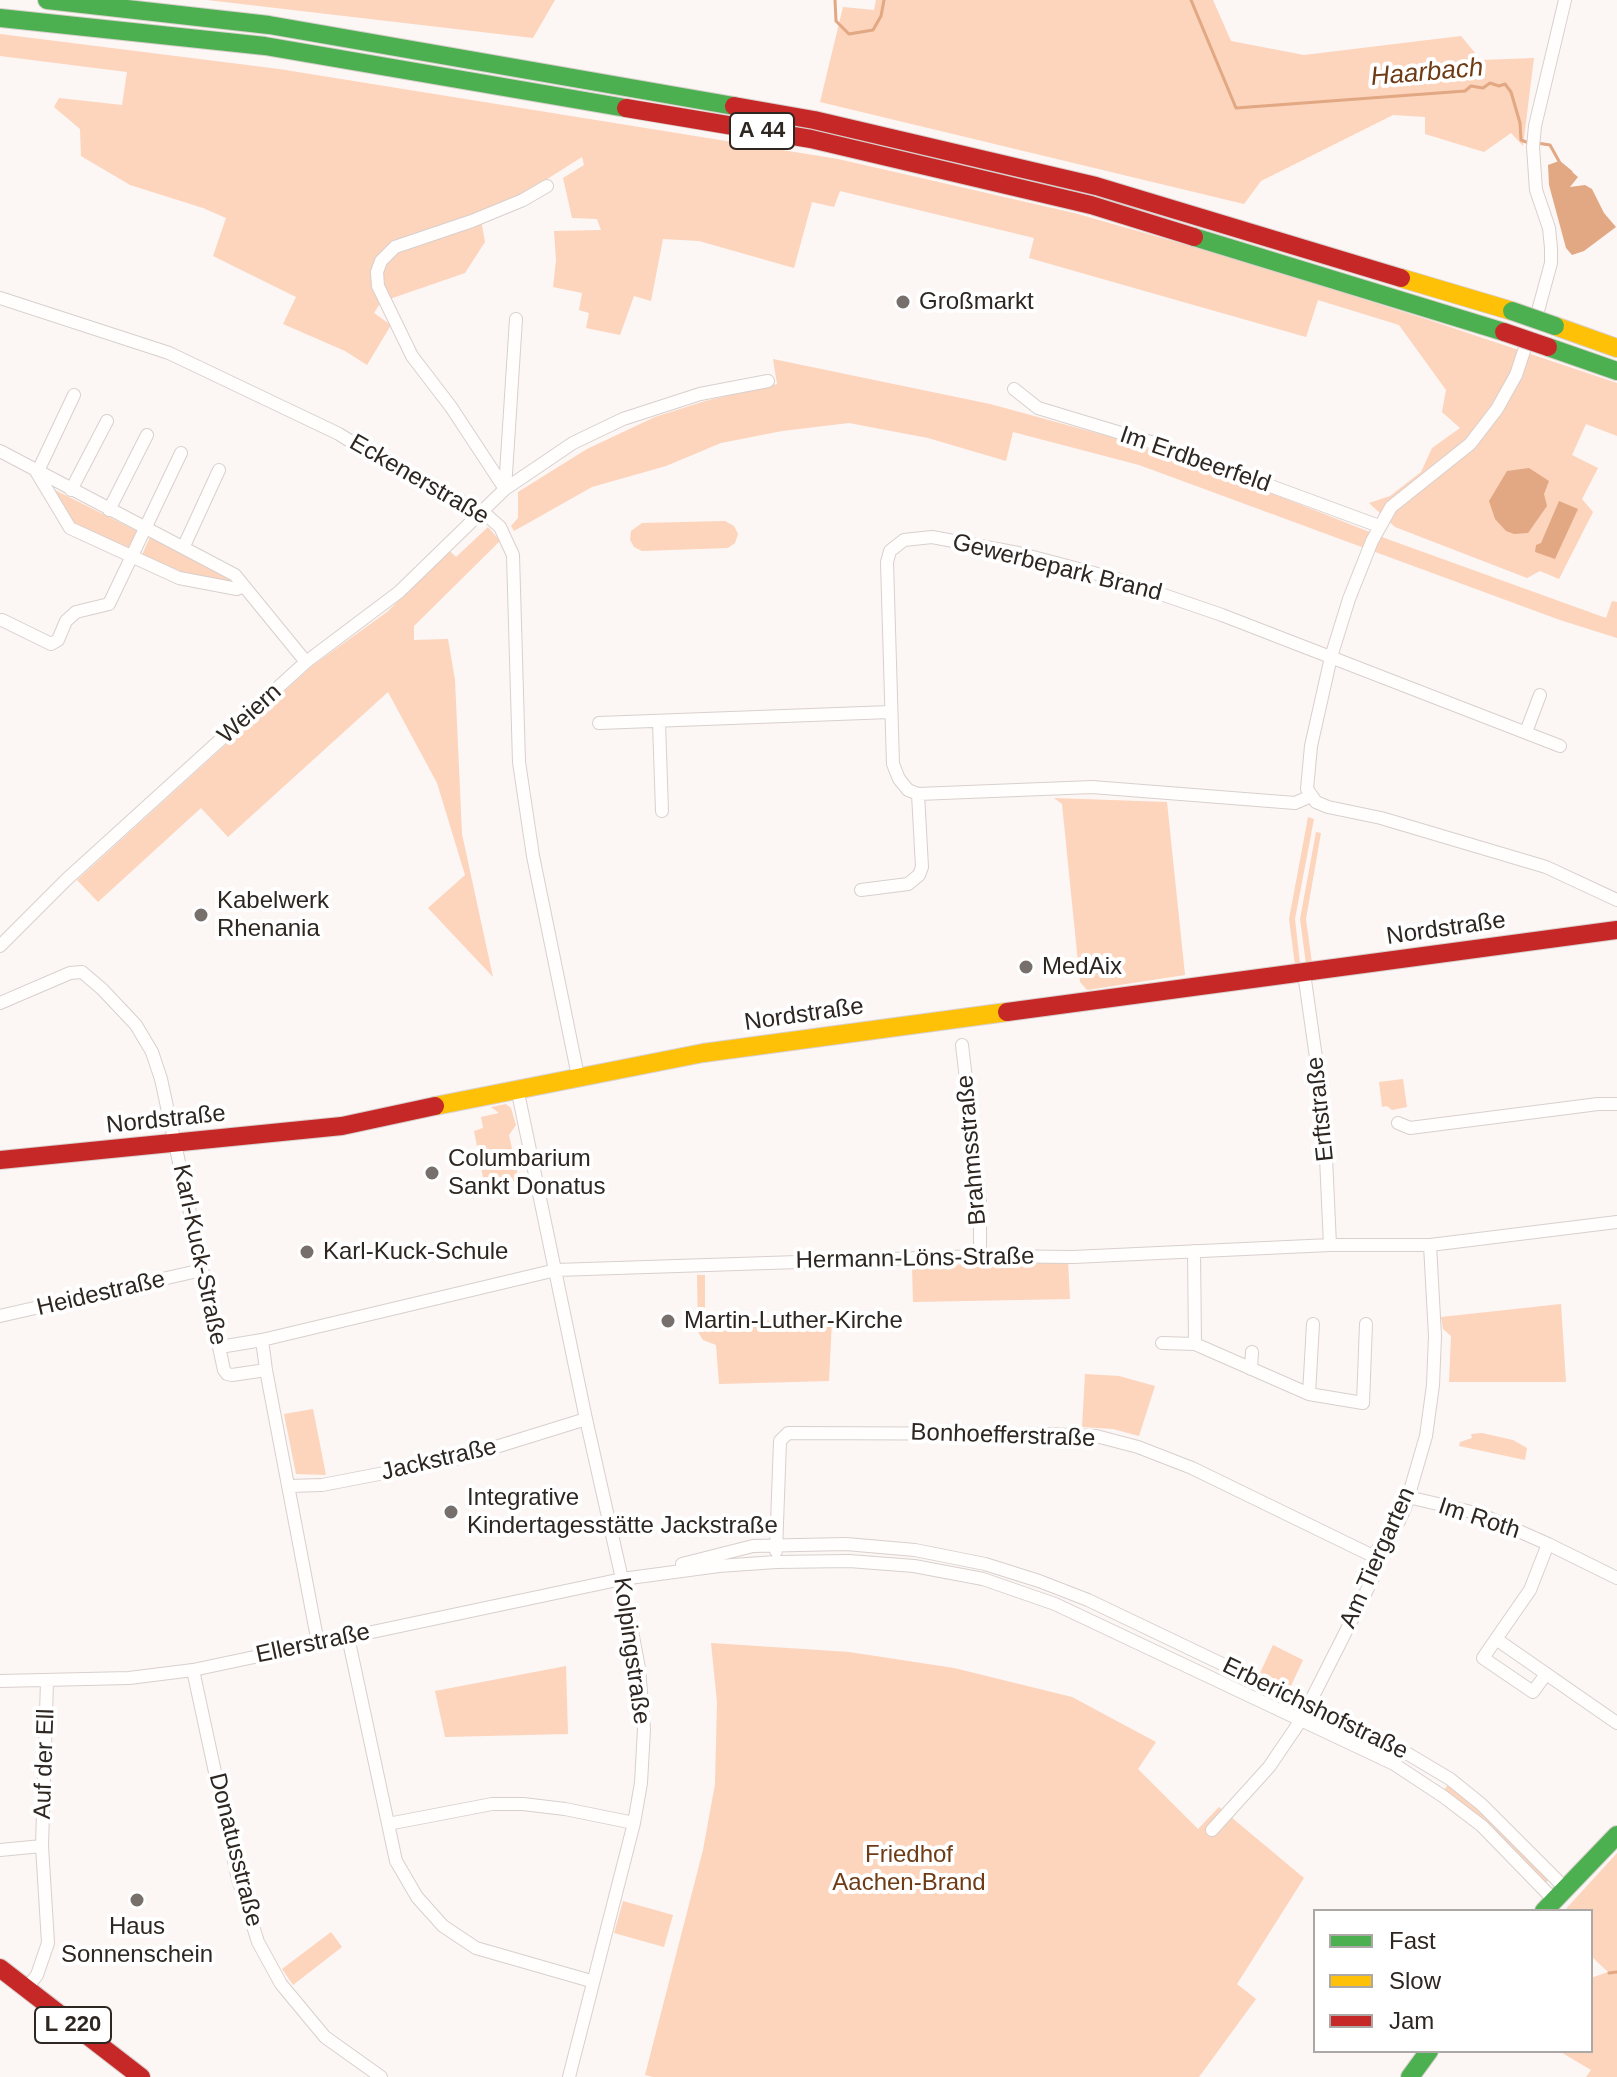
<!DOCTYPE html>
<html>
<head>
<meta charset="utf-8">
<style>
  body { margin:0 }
  #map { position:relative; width:1617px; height:2077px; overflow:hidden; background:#fcf6f4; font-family:Arial,sans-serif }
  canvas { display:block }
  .legend { position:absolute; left:1313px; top:1909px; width:280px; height:144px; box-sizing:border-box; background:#fff; border:2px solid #aba8a6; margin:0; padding:10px 14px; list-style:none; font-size:24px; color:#2e2621 }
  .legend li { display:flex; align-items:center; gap:16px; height:40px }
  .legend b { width:40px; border:2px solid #aba8a6 }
</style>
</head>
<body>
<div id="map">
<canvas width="1617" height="2077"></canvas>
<ul class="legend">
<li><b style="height:10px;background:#4caf50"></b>Fast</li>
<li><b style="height:10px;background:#ffc107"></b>Slow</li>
<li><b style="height:10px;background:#c62828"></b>Jam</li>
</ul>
</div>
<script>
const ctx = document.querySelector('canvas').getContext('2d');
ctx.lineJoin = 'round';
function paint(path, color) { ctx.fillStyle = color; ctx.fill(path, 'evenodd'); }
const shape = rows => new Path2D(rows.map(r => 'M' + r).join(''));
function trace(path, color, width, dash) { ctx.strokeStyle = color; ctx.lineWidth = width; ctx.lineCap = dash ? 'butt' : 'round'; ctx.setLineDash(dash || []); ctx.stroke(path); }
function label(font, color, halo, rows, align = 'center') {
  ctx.font = font + ' Arial,sans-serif'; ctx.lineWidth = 8; ctx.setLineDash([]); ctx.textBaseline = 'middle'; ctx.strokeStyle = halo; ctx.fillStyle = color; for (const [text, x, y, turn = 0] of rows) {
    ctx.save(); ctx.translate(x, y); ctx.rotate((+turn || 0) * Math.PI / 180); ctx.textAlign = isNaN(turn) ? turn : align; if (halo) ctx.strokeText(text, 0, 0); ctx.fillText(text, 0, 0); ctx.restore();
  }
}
const green = shape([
  [207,0,555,0,533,38],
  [876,0,1213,0,1231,41,1304,55,1461,36,1481,60,1534,58,1523,146,1511,133,1484,152,1425,134,1425,117,1393,115,1261,181,1244,204,820,102,843,7,874,10],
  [0,34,279,69,838,159,1074,213,1240,260,1429,320,1617,383,1617,436,1586,424,1572,455,1598,468,1582,499,1593,512,1559,579,1540,571,1527,578,1395,527,1369,503,1390,496,1421,472,1432,448,1460,428,1442,412,1446,390,1399,325,1318,300,1306,337,1029,258,1034,238,840,191,834,207,812,202,794,268,699,241,663,239,651,301,634,296,620,335,586,328,589,313,579,310,582,293,553,287,556,260,554,231,601,230,597,219,572,218,563,178,584,165,582,157,514,200,480,214,485,242,465,273,381,302,374,313,391,325,367,365,345,351,283,324,296,297,213,256,226,218,203,208,130,185,81,156,80,129,54,107,59,98,122,105,127,72,0,56],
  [773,359,990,404,1122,440,1243,482,1390,540,1606,618,1612,601,1617,602,1617,638,1560,620,1139,465,1013,432,1006,461,928,438,849,423,782,431,721,443,666,466,592,487,514,531,511,526,518,518,518,492,587,449,655,417,705,401,777,384],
  [51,488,139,532,131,551,73,526],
  [725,521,734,526,738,534,735,543,728,548,642,551,634,547,630,540,631,531,642,523],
  [488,527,500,541,414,626,414,640,448,639,455,680,462,834,493,977,428,908,465,875,437,783,388,692,228,837,201,808,98,902,77,880,312,666,387,612,450,551,456,557],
  [150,537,233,578,231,583,180,574,141,557],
  [1054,798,1167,802,1185,975,1087,990,1080,982,1062,804],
  [1308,817,1314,819,1295,919,1300,964,1295,965,1289,919],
  [1316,832,1321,833,1306,919,1312,963,1306,964,1300,919],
  [1403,1079,1407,1107,1392,1110,1387,1106,1382,1107,1379,1082],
  [506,1104,511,1108,516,1125,509,1135,519,1180,485,1188,474,1131,483,1128,481,1117,499,1113,491,1107],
  [1068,1261,1070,1299,913,1302,912,1266],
  [697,1275,705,1275,705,1321,832,1320,829,1381,719,1384,716,1345,703,1340,698,1332],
  [1561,1304,1566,1382,1449,1382,1451,1336,1443,1329,1441,1317],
  [1085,1374,1119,1376,1155,1386,1139,1436,1113,1429,1082,1427],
  [313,1409,326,1475,296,1474,284,1414],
  [1482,1433,1513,1440,1527,1448,1525,1460,1459,1446,1460,1442,1472,1438,1471,1434],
  [711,1643,849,1652,954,1668,1072,1697,1156,1742,1138,1769,1198,1829,1219,1807,1304,1878,1237,1984,1256,1999,1199,2077,653,2077,645,2075,703,1850,715,1784,717,1702],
  [1273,1645,1303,1660,1290,1688,1260,1673],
  [566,1666,568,1734,445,1737,435,1691],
  [1448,1785,1475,1806,1549,1879,1546,1883,1491,1826,1443,1791],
  [1617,1853,1617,2077,1586,2077,1591,2070,1559,2051,1591,2051,1591,1978,1608,1972,1591,1956,1591,1911,1564,1911],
  [623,1901,673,1915,664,1947,614,1933],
  [331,1932,342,1947,293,1985,282,1969]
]);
const water = shape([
  [1559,161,1578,177,1570,187,1585,185,1592,189,1604,213,1616,227,1584,251,1572,255,1566,248,1549,185,1548,165],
  [1529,468,1549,481,1544,494,1547,506,1528,533,1514,534,1506,531,1495,519,1489,501,1507,471],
  [1559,501,1578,509,1555,559,1535,552,1536,545,1541,543]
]);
const stream = shape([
  [835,0,836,21,849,34,873,30,881,16,884,0],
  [1191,0,1236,108,1465,91,1471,86,1483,88,1490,83,1499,86,1505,84,1511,92,1520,123,1521,140,1529,143],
  [1537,143,1550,145,1560,163,1571,172],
  [1609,1973,1617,1972]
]);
const street = shape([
  [0,298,169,353,339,434,394,469,482,511,500,527,513,555,519,762,533,856,578,1076],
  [1535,322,1551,263,1551,248,1549,228,1536,190,1533,147,1535,126,1565,0],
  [1528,339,1516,375,1497,409,1470,444,1391,507,1372,541,1349,599,1331,657,1311,746,1307,789,1316,802,1328,807,1381,818,1546,867,1617,900],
  [1014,389,1038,408,1154,443,1379,526],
  [74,395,37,473,70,528,179,578,237,589,244,586],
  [0,451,235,575,306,662],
  [505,489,451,407,412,356,378,286,377,272,381,261,395,247,472,221,523,200,547,186],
  [505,489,516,319],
  [71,490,107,421],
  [109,510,147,435],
  [184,546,219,470],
  [2,620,51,644,58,640,66,621,76,612,109,604,181,453],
  [599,723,890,712],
  [659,723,662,811],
  [1526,732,1540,695],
  [1311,796,1295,803,1092,787,918,794,908,790,899,779,893,764,887,562,890,551,904,540,932,537,1018,553,1120,580,1222,615,1560,746],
  [861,890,908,884,919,875,922,867,918,794],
  [0,946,67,879,306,662,399,592,505,489,573,443,623,419,700,394,768,381],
  [1304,973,1324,1114,1330,1245],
  [0,1003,70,973,82,972,102,989,136,1025,152,1052,161,1079,224,1370,227,1374,232,1375,266,1370,318,1643],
  [962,1045,980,1199,980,1256],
  [517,1088,586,1419,622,1579,639,1668,644,1729,641,1783,634,1823,569,2077],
  [1398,1123,1410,1128,1598,1104,1617,1104],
  [1194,1251,1195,1344,1309,1394,1313,1324],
  [0,1316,202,1270],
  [262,1340,266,1370],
  [1162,1343,1195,1344],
  [220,1347,262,1340,556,1270,980,1256,1073,1257,1330,1245,1430,1245,1617,1222],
  [1251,1369,1252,1352],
  [1309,1394,1363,1403,1366,1324],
  [289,1486,322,1485,457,1459,586,1419],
  [1408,1497,1480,1514,1548,1544,1617,1578],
  [1548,1544,1530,1590,1496,1639,1617,1723],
  [776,1551,780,1441,788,1433,1047,1434,1096,1436,1138,1447,1192,1468,1373,1556],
  [682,1564,753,1546,846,1544,915,1550,985,1564,1039,1581,1088,1600,1398,1748,1450,1779,1481,1804,1565,1888],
  [348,1637,396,1861,417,1897,443,1926,476,1948,591,1981],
  [1496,1639,1483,1658,1533,1692,1546,1674],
  [193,1670,238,1879,258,1942,281,1984,325,2037,381,2077],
  [0,1681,129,1678,193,1670,622,1579,719,1566,776,1562,849,1561,914,1566,983,1579,1055,1604,1394,1764,1444,1797,1482,1826,1554,1900],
  [388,1824,492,1804,523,1804,565,1809,634,1823],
  [1212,1830,1269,1767,1301,1720,1373,1578,1373,1556,1399,1521,1405,1508,1426,1436,1433,1385,1435,1336,1430,1245],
  [0,1850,42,1846],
  [26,1989,37,1975,48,1943,42,1846,47,1681]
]);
const fast = shape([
  [47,0,269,25,734,106],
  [0,18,265,46,626,108],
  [1194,237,1504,332],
  [1548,347,1617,371],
  [1544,1911,1617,1835],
  [1410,2077,1429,2051]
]);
const slow = shape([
  [1401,278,1512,311],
  [1555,326,1617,348],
  [435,1106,703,1053,1007,1012]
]);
const jam = shape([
  [734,106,814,120,1096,186,1401,278],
  [626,108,811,139,1091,205,1194,237],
  [1007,1012,1617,930],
  [0,1160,342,1126,435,1106],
  [0,1968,141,2077]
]);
const fastBridge = shape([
  [1512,311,1555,326]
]);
const jamBridge = shape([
  [1504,332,1548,347]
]);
const markers = [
  [903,302,8,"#766f6b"],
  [201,915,8,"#766f6b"],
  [1026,967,8,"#766f6b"],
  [432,1173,8,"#766f6b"],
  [307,1252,8,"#766f6b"],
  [668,1321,8,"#766f6b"],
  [451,1512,8,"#766f6b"],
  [137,1900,8,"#766f6b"]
];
const shields = [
  [762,131,64],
  [73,2025,76]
];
const shieldNames = [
  ["A 44",762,131],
  ["L 220",73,2025]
];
const poiNames = [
  ["Großmarkt",919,302],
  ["Kabelwerk",217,901],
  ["Rhenania",217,929],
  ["MedAix",1042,967],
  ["Columbarium",448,1159],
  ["Sankt Donatus",448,1187],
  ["Karl-Kuck-Schule",323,1252],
  ["Martin-Luther-Kirche",684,1321],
  ["Integrative",467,1498],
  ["Kindertagesstätte Jackstraße",467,1526],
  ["Haus",137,1927,"center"],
  ["Sonnenschein",137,1955,"center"]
];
const streetNames = [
  ["Im Erdbeerfeld",1195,460,19],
  ["Eckenerstraße",419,480,30],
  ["Gewerbepark Brand",1057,568,14],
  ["Weiern",250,714,-42],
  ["Nordstraße",1446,929,-8],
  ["Nordstraße",804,1015,-8],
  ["Erftstraße",1321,1109,-96],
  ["Nordstraße",166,1120,-6],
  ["Brahmsstraße",972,1150,-95],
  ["Karl-Kuck-Straße",199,1255,78],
  ["Hermann-Löns-Straße",915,1259,-1],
  ["Heidestraße",101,1294,-13],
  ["Bonhoefferstraße",1003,1436,2],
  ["Jackstraße",439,1460,-13],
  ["Im Roth",1479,1519,18],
  ["Am Tiergarten",1378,1558,-66],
  ["Ellerstraße",313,1644,-12],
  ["Kolpingstraße",631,1651,82],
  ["Erberichshofstraße",1315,1709,26],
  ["Auf der Ell",45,1764,-88],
  ["Donatusstraße",235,1850,76]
];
const parkNames = [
  ["Friedhof",909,1855],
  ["Aachen-Brand",909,1883]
];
const waterNames = [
  ["Haarbach",1427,73,-5]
];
paint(green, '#fdd4bc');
paint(water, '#e1a883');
trace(stream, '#e1a883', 3);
trace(street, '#d8d0cd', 14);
trace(fast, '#d8d0cd', 20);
trace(slow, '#d8d0cd', 20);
trace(jam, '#d8d0cd', 20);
trace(street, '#fffefd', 12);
trace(fast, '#4caf50', 18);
trace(slow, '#ffc107', 18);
trace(jam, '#c62828', 18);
trace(fastBridge, '#d8d0cd', 20, []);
trace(jamBridge, '#d8d0cd', 20, []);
trace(fastBridge, '#4caf50', 18);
trace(jamBridge, '#c62828', 18);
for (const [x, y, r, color] of markers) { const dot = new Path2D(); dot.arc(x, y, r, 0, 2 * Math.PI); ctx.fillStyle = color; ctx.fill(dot); trace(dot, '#fff', 3); }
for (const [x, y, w] of shields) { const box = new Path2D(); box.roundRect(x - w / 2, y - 18, w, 36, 6); ctx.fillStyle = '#fff'; ctx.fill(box); trace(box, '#2e2621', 2); }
label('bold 22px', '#2e2621', null, shieldNames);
label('24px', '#2e2621', '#fff', poiNames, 'left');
label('24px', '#2e2621', '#fff', streetNames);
label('24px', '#6f3b15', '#fff', parkNames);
label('italic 26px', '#6f3b15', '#fff', waterNames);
</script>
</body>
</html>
